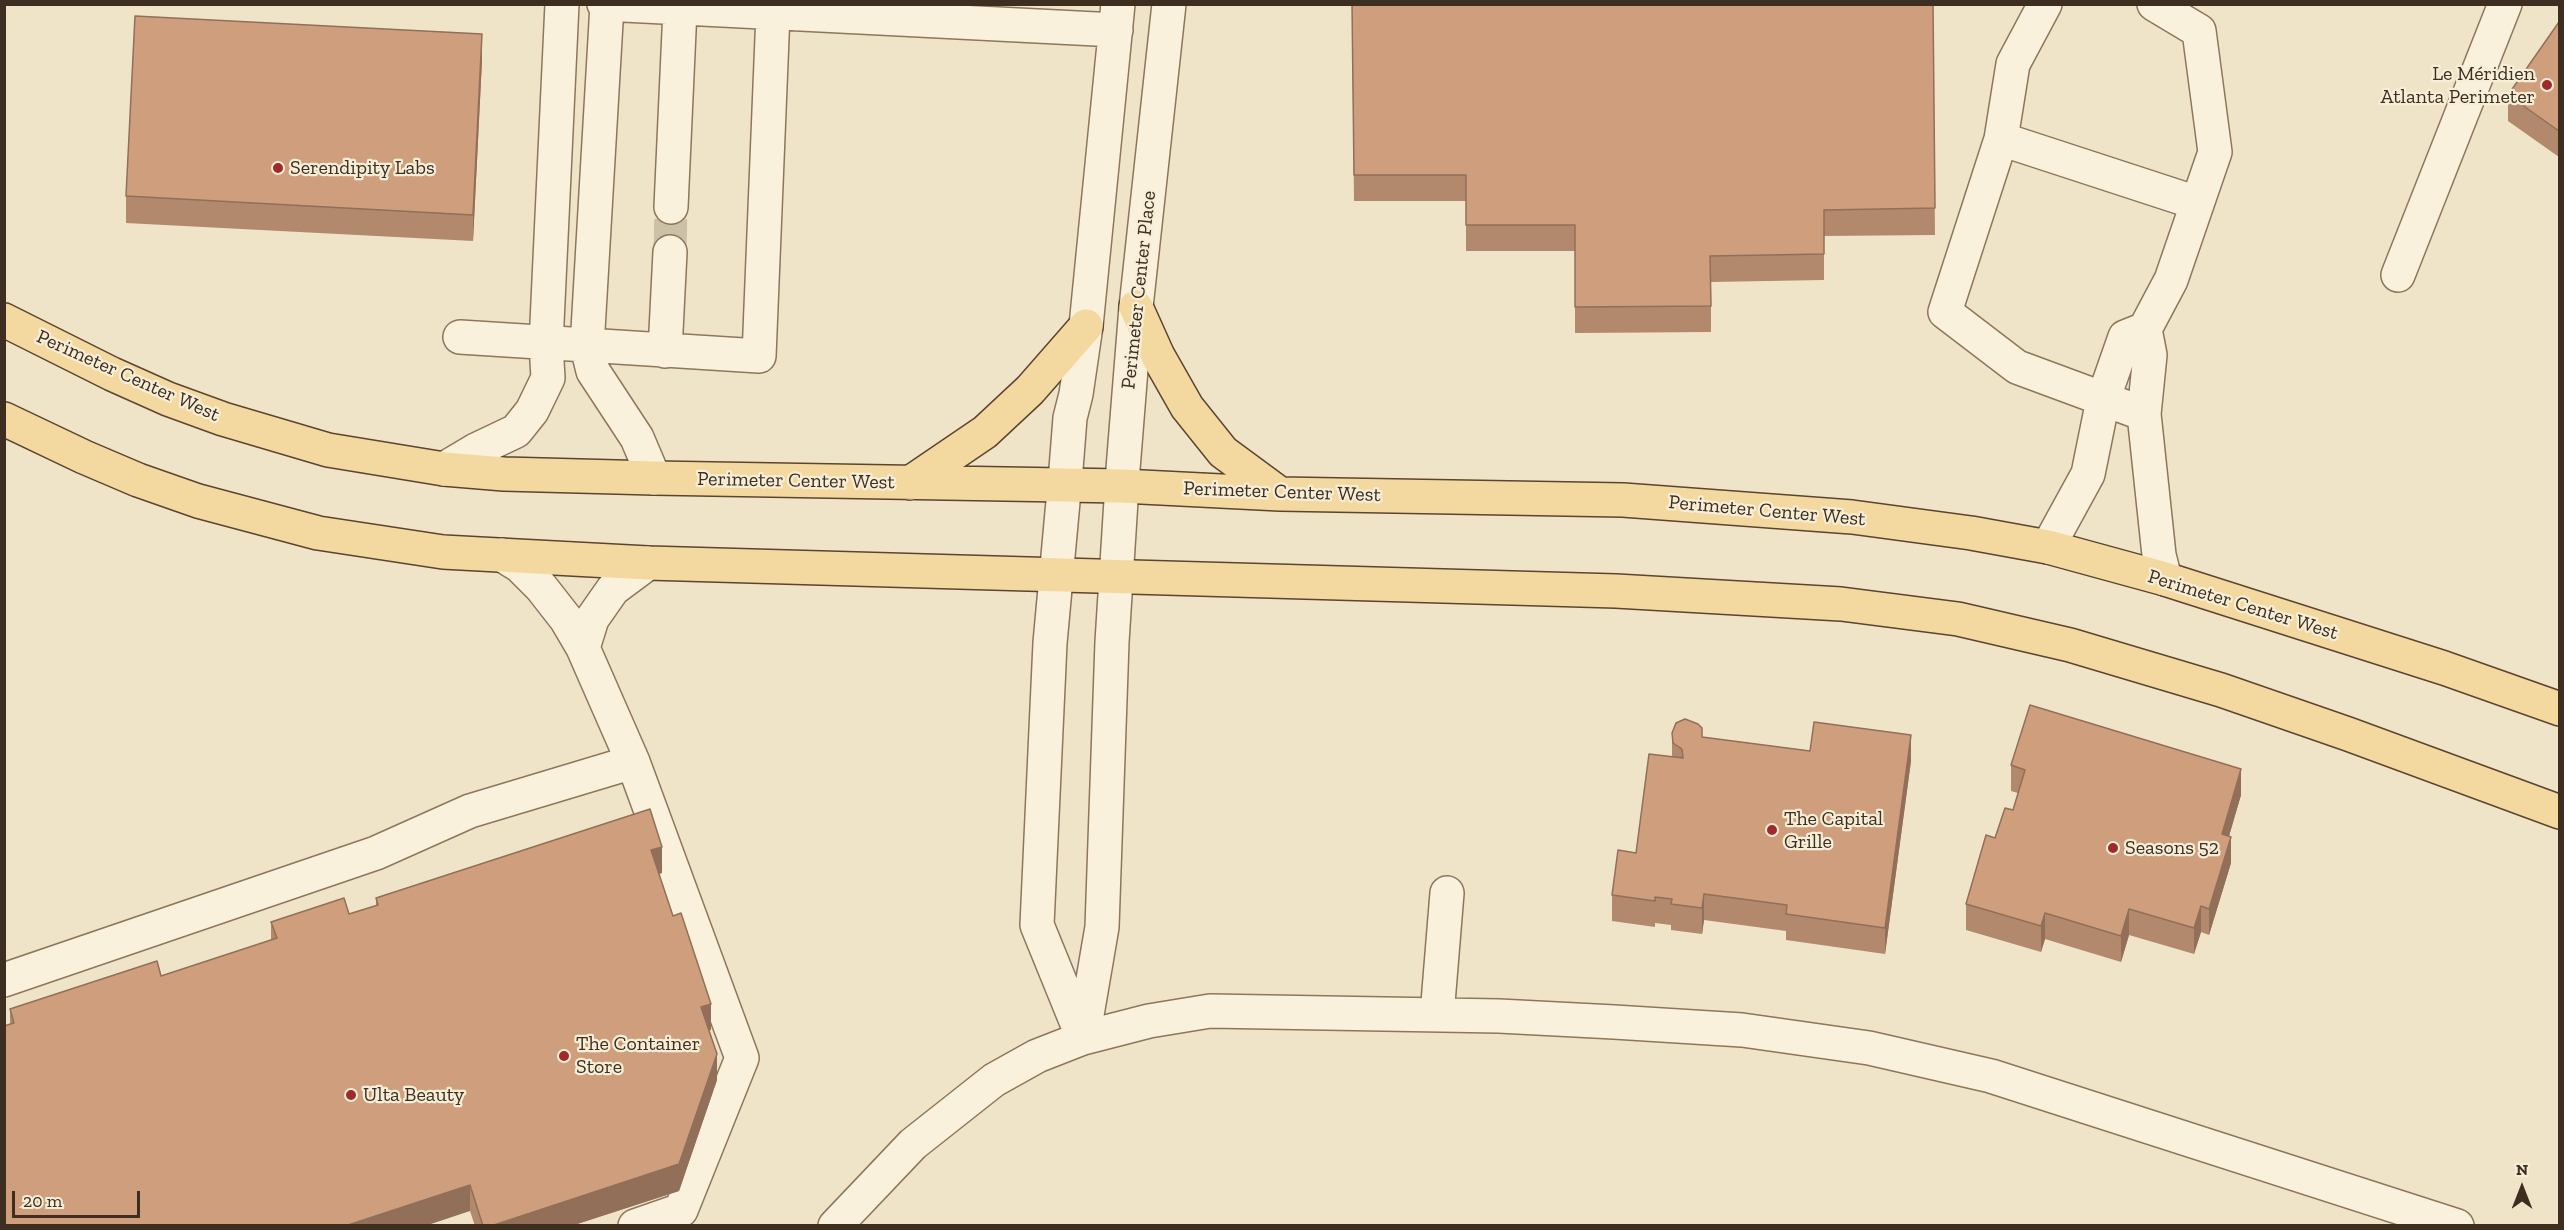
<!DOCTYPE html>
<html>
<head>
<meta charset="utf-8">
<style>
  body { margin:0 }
  #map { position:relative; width:2564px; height:1230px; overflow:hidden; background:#f0e4c8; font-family:"Zilla Slab",serif }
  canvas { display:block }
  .frame { position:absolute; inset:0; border:6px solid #3d2e20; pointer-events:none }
  .north { position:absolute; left:2492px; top:1158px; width:60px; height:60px; -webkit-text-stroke:4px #f7eed8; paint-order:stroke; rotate:0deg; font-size:16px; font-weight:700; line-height:24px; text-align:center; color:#3d2e20 }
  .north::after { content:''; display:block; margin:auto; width:21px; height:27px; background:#3d2e20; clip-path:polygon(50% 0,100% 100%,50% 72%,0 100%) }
  .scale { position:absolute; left:12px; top:1191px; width:128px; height:27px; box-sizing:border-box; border:3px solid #3d2e20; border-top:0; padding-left:8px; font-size:18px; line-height:21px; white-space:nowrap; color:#3d2e20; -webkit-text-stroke:4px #f7eed8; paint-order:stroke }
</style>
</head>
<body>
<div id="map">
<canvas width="2564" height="1230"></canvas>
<div class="frame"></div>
<div class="north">N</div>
<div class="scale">20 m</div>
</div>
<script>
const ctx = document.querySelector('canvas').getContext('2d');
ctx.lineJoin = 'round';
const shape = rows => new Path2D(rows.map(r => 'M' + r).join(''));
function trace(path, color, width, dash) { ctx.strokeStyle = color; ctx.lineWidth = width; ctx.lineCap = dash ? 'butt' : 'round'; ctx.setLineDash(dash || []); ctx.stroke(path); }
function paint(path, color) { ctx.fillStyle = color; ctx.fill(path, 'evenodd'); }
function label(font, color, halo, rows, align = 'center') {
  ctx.font = font + ' "Zilla Slab",serif'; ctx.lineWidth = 4.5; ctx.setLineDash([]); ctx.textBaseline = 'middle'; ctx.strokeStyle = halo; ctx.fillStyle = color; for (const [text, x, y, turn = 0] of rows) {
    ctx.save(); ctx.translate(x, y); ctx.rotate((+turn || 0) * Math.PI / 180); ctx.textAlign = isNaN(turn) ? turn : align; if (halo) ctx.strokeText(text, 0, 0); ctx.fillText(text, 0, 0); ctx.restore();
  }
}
const minorTunnel = shape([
  [670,252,671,207]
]);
const minor = shape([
  [604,4,1116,30],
  [2045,4,2013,64,2001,139,1945,312,2017,367,2144,414],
  [2154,4,2199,31,2215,152,2171,280,2145,329,2150,355,2144,414,2159,555,2165,579],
  [607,5,587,347,593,371,637,438,654,478],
  [2001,139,2197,203],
  [671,207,680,9],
  [2398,275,2505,4],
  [460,337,759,356,773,13],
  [665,351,670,252],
  [444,469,476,450,516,431,532,411,548,378,546,344,562,4],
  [2048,547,2088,474,2103,400,2125,337,2145,329],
  [583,648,592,619,613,589,648,563],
  [633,762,742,1058,681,1210,635,1226],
  [4,980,376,853,470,811,633,762,583,648,566,619,541,587,520,566,502,555],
  [1437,1015,1447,893],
  [1083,1038,1037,925,1050,643,1066,469,1070,418,1076,394,1086,326,1118,4],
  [1083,1038,1102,927,1112,642,1123,469,1136,307,1169,4],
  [835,1226,913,1144,994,1080,1037,1056,1083,1038,1149,1021,1210,1011,1499,1016,1614,1022,1742,1030,1869,1048,1991,1076,2457,1226]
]);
const major = shape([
  [1136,307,1158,356,1187,407,1223,452,1280,494],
  [4,320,112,374,168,399,223,419,328,450,444,469,504,474,654,478,1122,486,1280,494,1623,500,1852,517,1971,533,2048,547,2165,579,2444,668,2560,709],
  [4,419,84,457,138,480,198,501,318,533,443,552,648,563,1616,591,1841,604,1958,619,2070,645,2221,690,2348,734,2560,812],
  [910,483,985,432,1030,390,1086,326]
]);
const wall = shape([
  [1352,4,1933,4,1935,235,1824,236,1824,280,1711,282,1711,332,1575,333,1575,251,1466,251,1466,201,1354,201],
  [2559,22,2559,157,2508,121,2508,95],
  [482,60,473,241,126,223,126,196],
  [1672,733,1810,751,1911,761,1885,954,1786,940,1786,931,1704,920,1702,934,1671,930,1671,925,1655,923,1655,927,1612,921,1612,895,1636,853,1672,757],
  [2011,765,2241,795,2229,836,2231,863,2209,935,2201,932,2194,954,2129,935,2121,962,2045,939,2041,952,1966,930,1966,904,1995,838,2013,810,2018,793,2011,791],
  [662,873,659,874,711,1030,709,1030,717,1080,679,1191,571,1226,475,1226,470,1211,10,1024,10,1009,161,976,271,940,271,922,349,914,376,906,376,898]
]);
const shadedWall = shape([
  [482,34,482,60,473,241,473,215],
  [1911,735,1911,761,1885,954,1885,928],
  [2241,769,2241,795,2222,860,2222,834],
  [2231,837,2231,863,2209,935,2209,909],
  [662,847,662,873,651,876,651,850],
  [1704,894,1704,920,1702,934,1702,908],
  [2201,906,2201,932,2194,954,2194,928],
  [2129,909,2129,935,2121,962,2121,936],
  [2045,913,2045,939,2041,952,2041,926],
  [711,1004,711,1030,701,1033,701,1007],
  [717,1054,717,1080,679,1191,571,1226,491,1226],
  [470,1185,470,1211,425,1226,345,1226]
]);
const building = shape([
  [1352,4,1933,4,1935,208,1824,210,1824,254,1710,256,1711,306,1575,307,1575,225,1466,225,1466,175,1354,175,1352,4],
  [135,16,482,34,473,215,126,196,135,16],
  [2559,22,2559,131,2508,95,2559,22],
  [2030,705,2241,769,2222,834,2231,837,2209,909,2201,906,2194,928,2129,909,2121,936,2045,913,2041,926,1966,904,1986,835,1995,838,2005,808,2013,810,2025,770,2011,765,2030,705],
  [1685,719,1698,724,1702,728,1702,737,1810,751,1814,722,1911,735,1885,928,1786,914,1787,905,1704,894,1702,908,1671,904,1672,899,1655,897,1655,901,1612,895,1618,850,1636,853,1649,754,1683,758,1682,749,1673,743,1672,733,1676,723,1685,719],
  [650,809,662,847,651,850,673,916,681,913,711,1004,701,1007,717,1054,679,1164,491,1226,483,1226,470,1185,345,1226,4,1226,4,1026,14,1023,10,1009,157,961,161,976,277,938,271,922,344,898,349,914,378,905,376,898,650,809]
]);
const markers = [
  [2547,85,6,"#9e2a2b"],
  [278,168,6,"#9e2a2b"],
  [1772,830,6,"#9e2a2b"],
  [2113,848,6,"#9e2a2b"],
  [564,1056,6,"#9e2a2b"],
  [351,1095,6,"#9e2a2b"]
];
const poiNames = [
  ["Le Méridien",2535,74,"right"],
  ["Atlanta Perimeter",2535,97,"right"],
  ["Serendipity Labs",290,168],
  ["The Capital",1784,819],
  ["Grille",1784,842],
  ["Seasons 52",2125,848],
  ["The Container",576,1044],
  ["Store",576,1067],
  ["Ulta Beauty",363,1095]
];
const streetNames = [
  ["Perimeter Center Place",1139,290,-84],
  ["Perimeter Center West",128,376,24],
  ["Perimeter Center West",796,481,1],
  ["Perimeter Center West",1282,492,2],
  ["Perimeter Center West",1767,511,5],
  ["Perimeter Center West",2243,605,17]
];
trace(minorTunnel, '#ccc0a6', 33, [33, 16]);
trace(minor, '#8d765c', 36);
trace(major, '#5b4430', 36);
trace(minor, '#faf1dc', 33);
trace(major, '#f3d9a0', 33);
paint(wall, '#b2896c');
paint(shadedWall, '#916f58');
paint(building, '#cf9f7d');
trace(building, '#916f58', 1.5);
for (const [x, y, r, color] of markers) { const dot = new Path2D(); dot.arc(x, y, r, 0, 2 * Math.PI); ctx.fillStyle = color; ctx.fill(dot); trace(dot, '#f7eed8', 2); }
label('20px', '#3d2e20', '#f7eed8', poiNames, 'left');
label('20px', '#3d2e20', '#f7eed8', streetNames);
</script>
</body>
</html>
